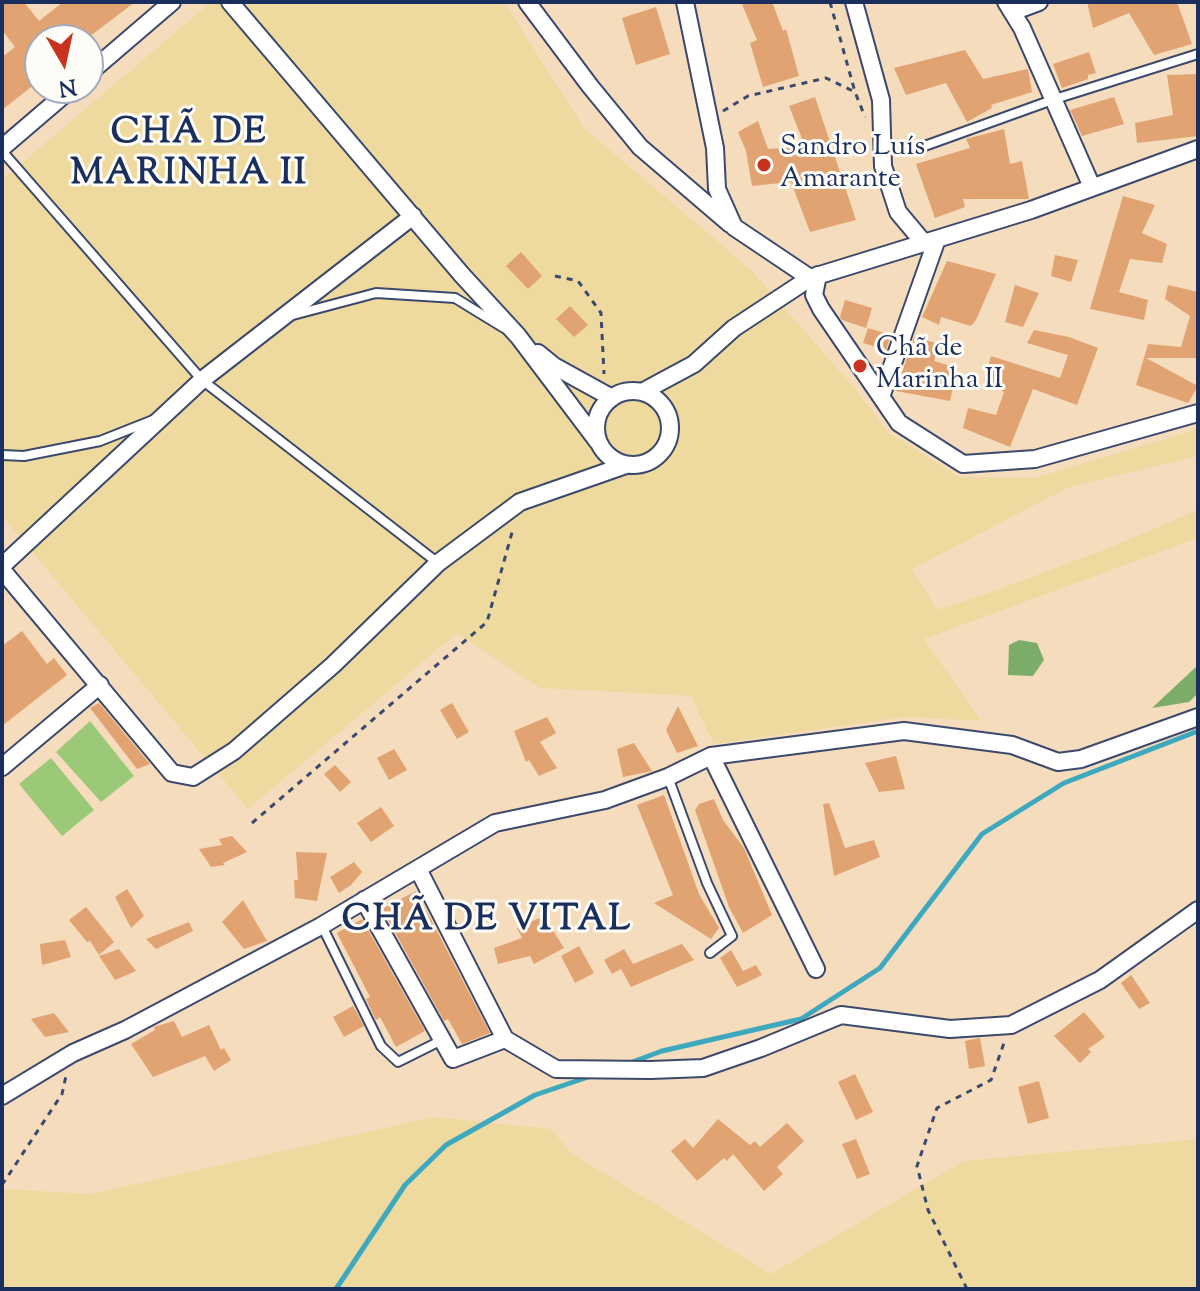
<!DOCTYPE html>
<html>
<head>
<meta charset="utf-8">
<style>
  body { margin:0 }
  #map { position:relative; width:1200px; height:1291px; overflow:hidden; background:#f4dcbd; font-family:"Sorts Mill Goudy",serif }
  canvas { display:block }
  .frame { position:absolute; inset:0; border:4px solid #1b2f5e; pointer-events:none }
  .north { position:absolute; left:24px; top:24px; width:80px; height:80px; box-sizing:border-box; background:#fdfcf7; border:2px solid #a3aaba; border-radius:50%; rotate:171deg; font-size:22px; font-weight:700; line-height:32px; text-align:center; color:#1b2f5e }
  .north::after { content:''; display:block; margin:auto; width:28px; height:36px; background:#c8321e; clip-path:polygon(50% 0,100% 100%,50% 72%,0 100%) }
</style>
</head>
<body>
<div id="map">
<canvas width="1200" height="1291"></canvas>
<div class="frame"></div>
<div class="north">N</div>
</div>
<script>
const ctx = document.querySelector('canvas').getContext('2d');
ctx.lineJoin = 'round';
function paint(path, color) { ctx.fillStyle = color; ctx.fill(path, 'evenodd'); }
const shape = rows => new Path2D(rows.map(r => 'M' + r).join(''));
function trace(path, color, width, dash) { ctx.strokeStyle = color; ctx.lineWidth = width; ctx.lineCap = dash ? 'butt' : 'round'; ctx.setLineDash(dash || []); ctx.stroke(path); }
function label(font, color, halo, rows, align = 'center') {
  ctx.font = font + ' "Sorts Mill Goudy",serif'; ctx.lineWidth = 6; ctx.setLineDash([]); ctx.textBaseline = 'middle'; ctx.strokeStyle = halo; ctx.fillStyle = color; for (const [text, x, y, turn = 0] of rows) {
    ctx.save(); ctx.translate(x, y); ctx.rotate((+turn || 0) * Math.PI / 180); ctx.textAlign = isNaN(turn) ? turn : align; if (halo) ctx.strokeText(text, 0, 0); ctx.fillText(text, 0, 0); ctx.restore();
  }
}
const green = shape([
  [90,721,134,776,101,802,56,752],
  [51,758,94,810,62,836,19,784]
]);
const forest = shape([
  [1019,640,1037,643,1044,660,1033,676,1008,675,1009,645],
  [1198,665,1198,693,1189,702,1152,708]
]);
const sand = shape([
  [211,2,504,2,584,128,752,271,850,383,889,433,959,477,1034,478,1198,429,1198,456,1069,487,912,569,937,610,997,590,1114,546,1198,510,1198,538,924,639,981,721,906,717,714,744,691,696,540,688,457,633,248,809,2,516,2,180],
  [434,1117,551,1129,572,1154,771,1274,964,1161,1198,1139,1198,1289,2,1289,2,1189,91,1194]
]);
const stream = shape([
  [627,1064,662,1051,801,1019,880,968,982,834,1064,783,1198,731],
  [336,1289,405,1185,446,1145,535,1095,591,1076]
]);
const building = shape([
  [2,2,24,2,39,21,63,2,135,2,85,40,40,40,40,80,2,110,2,57,15,47,2,30],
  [741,2,772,2,783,31,786,29,799,76,763,87,750,43,757,40],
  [1087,2,1177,2,1192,44,1154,55,1129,13,1093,28],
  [656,7,670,54,636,65,622,18],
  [965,50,983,79,1028,69,1032,92,991,105,992,108,967,122,946,83,906,95,894,68],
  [1089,52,1096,73,1088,75,1088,79,1062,88,1053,64],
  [1198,74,1198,136,1137,143,1135,123,1173,115,1167,75],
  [815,97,856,220,810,232,791,182,752,186,746,151,738,132,758,121,768,149,783,148,803,141,789,106],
  [1114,97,1124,124,1082,136,1070,110],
  [1004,129,1010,164,1022,161,1029,199,963,199,965,207,935,218,916,164,970,148,966,139],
  [1123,196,1155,205,1142,233,1167,244,1162,263,1130,259,1119,292,1148,300,1144,320,1090,309],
  [521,252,542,276,528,289,506,266],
  [1055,255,1078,260,1071,282,1051,276],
  [947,261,996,274,976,320,971,326,941,317,939,325,922,317],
  [1015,285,1039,293,1023,327,1005,322],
  [1168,285,1198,292,1198,358,1146,358,1198,386,1188,403,1136,385,1148,344,1181,347,1190,316,1165,299],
  [845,300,872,308,866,328,842,320,840,317],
  [570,306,588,325,574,337,556,319],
  [868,328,891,335,886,350,863,343],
  [1034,330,1069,337,1098,348,1077,405,1033,389,1010,447,963,428,968,408,996,415,1004,392,984,381,991,356,1060,378,1068,355,1027,343],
  [914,337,939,344,934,361,957,368,950,401,896,391],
  [22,631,47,664,54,658,67,675,2,726,2,646],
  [99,703,150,764,137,769,90,708],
  [452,703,469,732,457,739,440,710],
  [678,706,698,746,677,753,666,730],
  [547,717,556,733,540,742,557,768,539,776,529,760,526,762,514,731],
  [634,743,652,771,623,777,617,749],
  [394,749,407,770,389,780,377,758],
  [896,756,905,789,879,792,865,763],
  [335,765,351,782,340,792,324,774],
  [664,795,699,894,719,928,711,939,654,903,673,895,637,805],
  [714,799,723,820,744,848,772,915,743,933,729,907,695,810,699,804],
  [829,803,845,848,874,840,880,857,834,876,823,804],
  [381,807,394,826,371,842,357,823],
  [232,836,247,852,223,863,225,865,211,867,199,849,222,845,219,839],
  [296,852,327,853,317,901,295,898,294,880,298,880],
  [354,862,362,872,351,885,339,893,330,877],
  [127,889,144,916,131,928,115,897],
  [416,891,423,904,490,1033,462,1044,448,1019,444,1021,382,909],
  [243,900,267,941,244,949,222,922],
  [86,907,114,942,99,955,90,941,87,942,69,920],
  [544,916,564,948,534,964,530,956,498,964,494,948,522,938,517,928],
  [362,919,425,1031,396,1047,380,1017,376,1020,366,999,370,997,337,933],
  [189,922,193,931,156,949,146,939],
  [65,940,71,957,42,965,40,944],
  [682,944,694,960,631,987,621,969,612,974,604,960,624,949,633,964],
  [579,946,594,973,575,983,561,956],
  [119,949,136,971,115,980,99,956],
  [731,950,743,971,756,965,762,975,737,987,720,958],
  [1131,975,1150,1003,1139,1009,1121,983],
  [353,1006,364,1026,344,1037,333,1017],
  [1084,1012,1105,1037,1088,1049,1091,1052,1080,1063,1054,1036],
  [54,1013,69,1032,45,1037,31,1019],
  [174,1021,182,1037,209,1025,221,1050,224,1048,231,1060,214,1071,205,1056,153,1077,131,1044,155,1030,154,1027],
  [980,1038,985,1066,969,1069,965,1041],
  [855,1074,873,1112,856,1120,838,1082],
  [1039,1081,1049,1118,1028,1124,1018,1087],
  [718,1119,750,1145,755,1141,760,1147,787,1123,804,1141,777,1167,783,1174,764,1191,733,1154,727,1161,724,1158,697,1181,671,1151,685,1139,693,1148],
  [856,1139,870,1174,857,1179,842,1144]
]);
const path = shape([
  [830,2,855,92],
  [723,111,748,96,826,78,855,92,865,117],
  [555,276,578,281,601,313,604,374],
  [252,823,487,622,513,529],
  [2,1185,62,1094,66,1076],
  [967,1289,928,1210,917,1166,937,1108,991,1080,1005,1040]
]);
const lane = shape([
  [919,148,1055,99,1198,54],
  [2,151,202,380,438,563],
  [293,315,376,293,455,298,504,328],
  [2,455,24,456,100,441,153,420],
  [668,777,707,883,732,936,710,953],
  [322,926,381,1046,398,1062,442,1040]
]);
const street = shape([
  [230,2,462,275,518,336,598,442],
  [527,2,590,86,640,147,730,224],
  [685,2,715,148,717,189,734,227,810,278],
  [854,2,881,100,883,166,898,212,924,243],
  [1006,2,1022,28,1092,187],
  [1012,12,1039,2],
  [88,74,172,2],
  [2,148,72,88],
  [818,275,814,295,821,309,899,423,963,464,1035,459,1198,413],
  [538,353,554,366,612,398],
  '596 428a37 37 0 1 1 74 0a37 37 0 1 1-74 0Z',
  [642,392,694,364,734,328,810,278,1031,210,1198,149],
  [881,397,937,239],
  [2,566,202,380,413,216],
  [2,570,172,773,193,777,234,751,333,665,438,563,520,502,626,465],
  [711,756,816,969],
  [2,767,100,685],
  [364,900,453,1059,505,1039,418,869],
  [505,1039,556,1069,651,1070,703,1068,761,1048,841,1015,950,1029,1011,1025,1100,980,1198,910],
  [2,1096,73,1053,125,1030,321,926,495,823,605,800,668,777,711,756,904,731,1012,745,1058,762,1081,759,1198,717]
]);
const markers = [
  [764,165,8,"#c8321e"],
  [860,366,8,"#c8321e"]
];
const poiNames = [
  ["Sandro Luís",780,149],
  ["Amarante",780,181],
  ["Chã de",876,350],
  ["Marinha II",876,382]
];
const districtNames = [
  ["CHÃ DE",189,136],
  ["MARINHA II",189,177],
  ["CHÃ DE VITAL",487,923]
];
paint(green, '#9bc978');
paint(forest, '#7cad68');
paint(sand, '#eeda9e');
trace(stream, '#3ea9be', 5);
paint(building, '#e2a373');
trace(lane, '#3c496c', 12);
trace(street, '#3c496c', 20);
trace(path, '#3c496c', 3, [6, 6]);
trace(lane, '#fff', 8);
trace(street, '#fff', 16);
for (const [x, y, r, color] of markers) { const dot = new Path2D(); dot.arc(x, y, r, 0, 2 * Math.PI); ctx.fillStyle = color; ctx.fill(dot); trace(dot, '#fdfcf7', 3); }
label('28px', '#1b2f5e', '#fdfcf7', poiNames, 'left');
ctx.letterSpacing = '2px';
label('bold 36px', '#1b2f5e', '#fdfcf7', districtNames);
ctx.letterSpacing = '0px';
</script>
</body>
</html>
